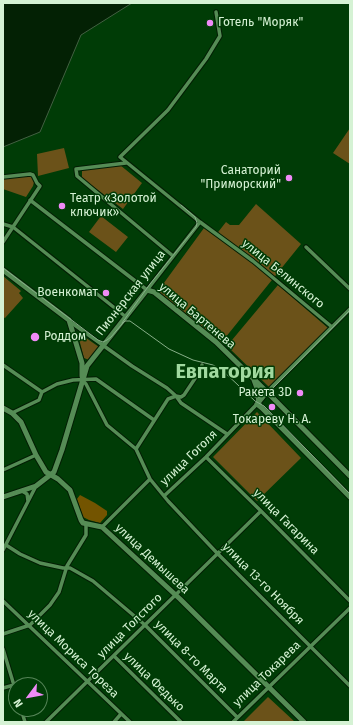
<!DOCTYPE html>
<html>
<head>
<meta charset="utf-8">
<style>
  body { margin:0 }
  #map { position:relative; width:353px; height:725px; overflow:hidden; background:#003c06; font-family:"Fira Sans",sans-serif }
  canvas { display:block }
  .frame { position:absolute; inset:0; border:4px solid #d5f2d4; pointer-events:none }
  .north { position:absolute; left:8px; top:677px; width:40px; height:40px; box-sizing:border-box; background:#003c06; border:1px solid #558558; border-radius:50%; rotate:238deg; font-size:11px; font-weight:700; line-height:16px; text-align:center; color:#d5f2d4 }
  .north::after { content:''; display:block; margin:auto; width:14px; height:18px; background:#ef8bf7; clip-path:polygon(50% 0,100% 100%,50% 72%,0 100%) }
</style>
</head>
<body>
<div id="map">
<canvas width="353" height="725"></canvas>
<div class="frame"></div>
<div class="north">N</div>
</div>
<script>
const ctx = document.querySelector('canvas').getContext('2d');
ctx.lineJoin = 'round';
function paint(path, color) { ctx.fillStyle = color; ctx.fill(path, 'evenodd'); }
const shape = rows => new Path2D(rows.map(r => 'M' + r).join(''));
function trace(path, color, width, dash) { ctx.strokeStyle = color; ctx.lineWidth = width; ctx.lineCap = dash ? 'butt' : 'round'; ctx.setLineDash(dash || []); ctx.stroke(path); }
function label(font, color, halo, rows, align = 'center') {
  ctx.font = font + ' "Fira Sans",sans-serif'; ctx.lineWidth = 3; ctx.setLineDash([]); ctx.textBaseline = 'middle'; ctx.strokeStyle = halo; ctx.fillStyle = color; for (const [text, x, y, turn = 0] of rows) {
    ctx.save(); ctx.translate(x, y); ctx.rotate((+turn || 0) * Math.PI / 180); ctx.textAlign = isNaN(turn) ? turn : align; if (halo) ctx.strokeText(text, 0, 0); ctx.fillText(text, 0, 0); ctx.restore();
  }
}
const green = shape([
  [350,128,350,164,333,153],
  [64,148,69,168,38,176,37,154],
  [120,165,142,183,123,209,82,178,82,170],
  [31,176,34,182,33,186,26,197,3,189,3,179],
  [256,204,301,244,221,343,158,291,204,228,215,236,226,222,230,225,239,225],
  [101,216,128,237,116,252,89,232],
  [3,276,21,291,19,293,23,298,5,318,3,317],
  [278,285,328,328,269,387,227,346],
  [79,333,99,347,89,360,84,358,78,335],
  [257,412,301,458,257,501,213,457],
  [268,697,295,722,243,722]
]);
const forest = shape([
  [80,495,95,503,107,511,107,515,100,523,89,520,83,517,77,499]
]);
const water = shape([
  [3,3,132,3,81,35,40,132,3,147,3,3]
]);
const street = shape([
  [216,12,220,36,206,59,168,110,120,157,200,222,253,261,332,327],
  [126,163,76,169,77,176,173,256],
  [3,177,30,174,33,175,37,183,40,186,3,242],
  [30,200,147,290,200,222],
  [3,224,13,227,126,317],
  [306,247,350,289],
  [69,321,132,366,167,388,176,396,181,403,227,434],
  [3,365,42,392],
  [82,380,86,384,107,425,136,449,150,479],
  [267,392,350,309],
  [12,413,39,400,42,392,57,384,73,380,96,379,154,420],
  [136,449,168,399,176,396,181,397,184,395,200,371,202,365],
  [206,457,261,511,350,601],
  [3,470,36,455],
  [22,491,27,494,28,501],
  [164,496,206,457,257,404],
  [102,527,150,479,168,501,217,553,350,686],
  [6,545,20,554,40,563,63,568,70,568,93,581,145,625,237,717],
  [3,550,36,486],
  [3,601,130,722],
  [3,634,30,625,50,605,59,592,67,566,86,535,86,524],
  [3,649,16,692],
  [114,656,181,722],
  [3,688,14,685],
  [21,709,25,722],
  [46,722,261,511],
  [114,722,121,714],
  [233,722,350,608]
]);
const secondary = shape([
  [3,270,69,320,82,363,82,376],
  [254,380,257,388,259,404],
  [267,392,257,404,262,408,350,497],
  [3,408,12,413,21,422,36,455,46,472,58,479,70,490,81,520,83,523,102,527,180,599,304,722],
  [3,497,36,486,54,472,62,450,87,366,147,290,154,292,216,342,267,392,350,476]
]);
const tram = shape([
  [3,268,98,340,103,342,107,340,111,337,122,324,125,321,130,321,169,349,193,360,213,365,222,370,255,401,264,406,350,494],
  [122,323,150,284,196,227,197,223,195,217,181,205],
  [249,394,255,397,261,397,268,393,350,310]
]);
const markers = [
  [210,23,4,"#ef8bf7"],
  [289,178,4,"#ef8bf7"],
  [62,206,4,"#ef8bf7"],
  [106,293,4,"#ef8bf7"],
  [35,337,5,"#ef8bf7"],
  [300,393,4,"#ef8bf7"],
  [272,407,4,"#ef8bf7"]
];
const poiNames = [
  ["Готель \"Моряк\"",218,23],
  ["Санаторий",281,171,"right"],
  ["\"Приморский\"",281,185,"right"],
  ["Театр «Золотой",70,199],
  ["ключик»",70,213],
  ["Военкомат",98,293,"right"],
  ["Роддом",44,337],
  ["Ракета 3D",292,393,"right"],
  ["Токареву Н. А.",272,420,"center"]
];
const streetNames = [
  ["улица Белинского",283,274,39],
  ["Пионерская улица",131,293,-52],
  ["улица Бартенева",197,316,40],
  ["улица Гоголя",189,458,-44],
  ["улица Гагарина",286,522,45],
  ["улица Демышева",152,559,43],
  ["улица 13-го Ноября",263,584,45],
  ["улица Толстого",130,626,-45],
  ["улица Мориса Тореза",73,654,44],
  ["улица 8-го Марта",191,657,45],
  ["улица Токарева",267,674,-44],
  ["улица Федько",154,682,44]
];
const townNames = [
  ["Евпатория",225,372]
];
paint(green, '#6b5219');
paint(forest, '#735400');
paint(water, '#032104');
trace(water, '#426042', 1);
trace(street, '#031e04', 5.5);
trace(secondary, '#031e04', 7);
trace(street, '#558c55', 3.5);
trace(secondary, '#558c55', 5);
trace(tram, '#86af88', 1);
for (const [x, y, r, color] of markers) { const dot = new Path2D(); dot.arc(x, y, r, 0, 2 * Math.PI); ctx.fillStyle = color; ctx.fill(dot); trace(dot, '#003c06', 1.5); }
label('12px', '#d5f2d4', '#003c06', poiNames, 'left');
label('12px', '#d5f2d4', '#003c06', streetNames);
label('bold 20px', '#a0d99f', '#003c06', townNames);
</script>
</body>
</html>
